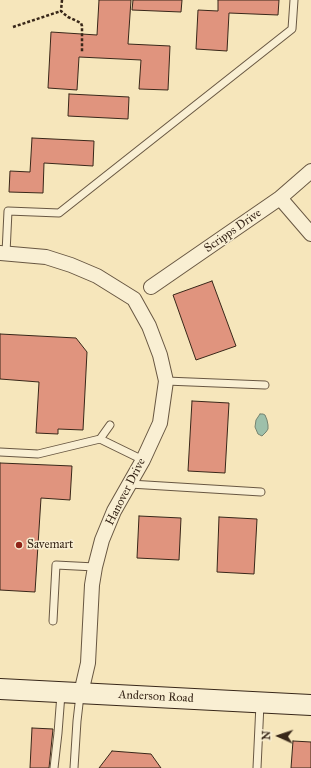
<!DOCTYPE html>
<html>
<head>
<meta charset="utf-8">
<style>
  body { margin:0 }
  #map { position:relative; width:311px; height:768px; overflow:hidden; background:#f6e6bb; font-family:"IM FELL Great Primer",serif }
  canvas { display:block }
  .north { position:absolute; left:259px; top:716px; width:40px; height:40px; -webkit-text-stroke:3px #f9efd3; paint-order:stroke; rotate:273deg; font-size:11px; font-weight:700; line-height:16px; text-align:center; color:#382719 }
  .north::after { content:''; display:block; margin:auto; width:14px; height:18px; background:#382719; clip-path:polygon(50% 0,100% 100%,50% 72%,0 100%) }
</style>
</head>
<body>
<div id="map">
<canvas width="311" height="768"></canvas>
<div class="north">N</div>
</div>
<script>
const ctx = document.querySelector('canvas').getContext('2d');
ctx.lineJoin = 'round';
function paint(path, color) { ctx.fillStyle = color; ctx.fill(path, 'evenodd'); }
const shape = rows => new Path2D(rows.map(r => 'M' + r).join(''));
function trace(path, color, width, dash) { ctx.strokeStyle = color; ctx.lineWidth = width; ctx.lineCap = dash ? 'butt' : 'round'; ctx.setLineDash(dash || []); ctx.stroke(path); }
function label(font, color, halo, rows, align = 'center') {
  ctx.font = font + ' "IM FELL Great Primer",serif'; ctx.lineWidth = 3; ctx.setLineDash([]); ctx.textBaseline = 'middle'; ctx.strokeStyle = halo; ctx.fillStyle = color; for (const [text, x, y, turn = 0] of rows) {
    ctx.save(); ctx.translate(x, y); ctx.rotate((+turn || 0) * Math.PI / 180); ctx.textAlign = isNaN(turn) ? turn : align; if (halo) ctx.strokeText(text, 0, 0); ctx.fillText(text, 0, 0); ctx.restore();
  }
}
const water = shape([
  [260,414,263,414,265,415,267,420,268,425,268,429,266,432,262,436,258,434,255,427,256,420,260,414]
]);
const building = shape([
  [99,0,131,0,128,44,170,46,168,90,139,89,141,60,79,57,77,90,48,88,51,32,97,35,99,0],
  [133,0,182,0,181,12,132,10,133,0],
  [218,0,279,0,278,15,229,13,227,51,196,49,198,10,218,11,218,0],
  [69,94,129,97,128,119,68,116,69,94],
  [32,138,94,141,93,166,44,163,43,193,9,192,10,171,30,172,32,138],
  [212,281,236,346,196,360,173,295,212,281],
  [0,334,76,338,87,352,83,430,58,429,58,434,36,433,39,382,0,379,0,334],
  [192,401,229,403,225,473,188,471,192,401],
  [0,463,72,466,70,500,41,498,35,592,0,590,0,463],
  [139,516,181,518,179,560,137,558,139,516],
  [219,517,257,519,254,574,217,572,219,517],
  [32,728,53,729,49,768,30,768,32,728],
  [293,741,311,742,311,768,291,768,293,741],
  [112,751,151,754,161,768,99,768,112,751]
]);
const path = shape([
  [62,0,61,11,63,13,68,17,81,23,82,26,82,53],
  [13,27,61,11]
]);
const service = shape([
  [6,253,8,211,59,213,292,29,294,0],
  [166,381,265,385],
  [100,439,110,425],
  [0,452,38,454,100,439,143,460],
  [130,484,261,492],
  [53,621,56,565,95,567],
  [54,768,58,733,61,694],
  [74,768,77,721,80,695],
  [257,768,260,704]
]);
const minor = shape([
  [280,198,311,234],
  [0,253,46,257,71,265,97,276,134,299,149,326,160,355,166,381,160,423,143,460,114,511,102,540,95,567,92,585,88,663,81,693],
  [151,287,280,198,311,171]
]);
const secondary = shape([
  [0,689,311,705]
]);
const markers = [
  [19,545,4,"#8f2418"]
];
const streetNames = [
  ["Scripps Drive",233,231,-35],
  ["Hanover Drive",126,492,-63],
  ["Anderson Road",156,697,3]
];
const poiNames = [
  ["Savemart",27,545]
];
paint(water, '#9ec0aa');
trace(water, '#758370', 1);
paint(building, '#e0947e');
trace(building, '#382719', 1);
trace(service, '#685742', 9);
trace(minor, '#685742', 16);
trace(secondary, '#382719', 22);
trace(path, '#382719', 2.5, [3, 2]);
trace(service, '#f9efd3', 7);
trace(minor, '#f9efd3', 14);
trace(secondary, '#f9efd3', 20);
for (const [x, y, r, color] of markers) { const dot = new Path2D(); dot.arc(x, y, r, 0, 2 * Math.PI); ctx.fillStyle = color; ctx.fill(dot); trace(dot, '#f9efd3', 1.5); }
label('12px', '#382719', '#f9efd3', streetNames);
label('12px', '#382719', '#f9efd3', poiNames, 'left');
</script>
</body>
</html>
